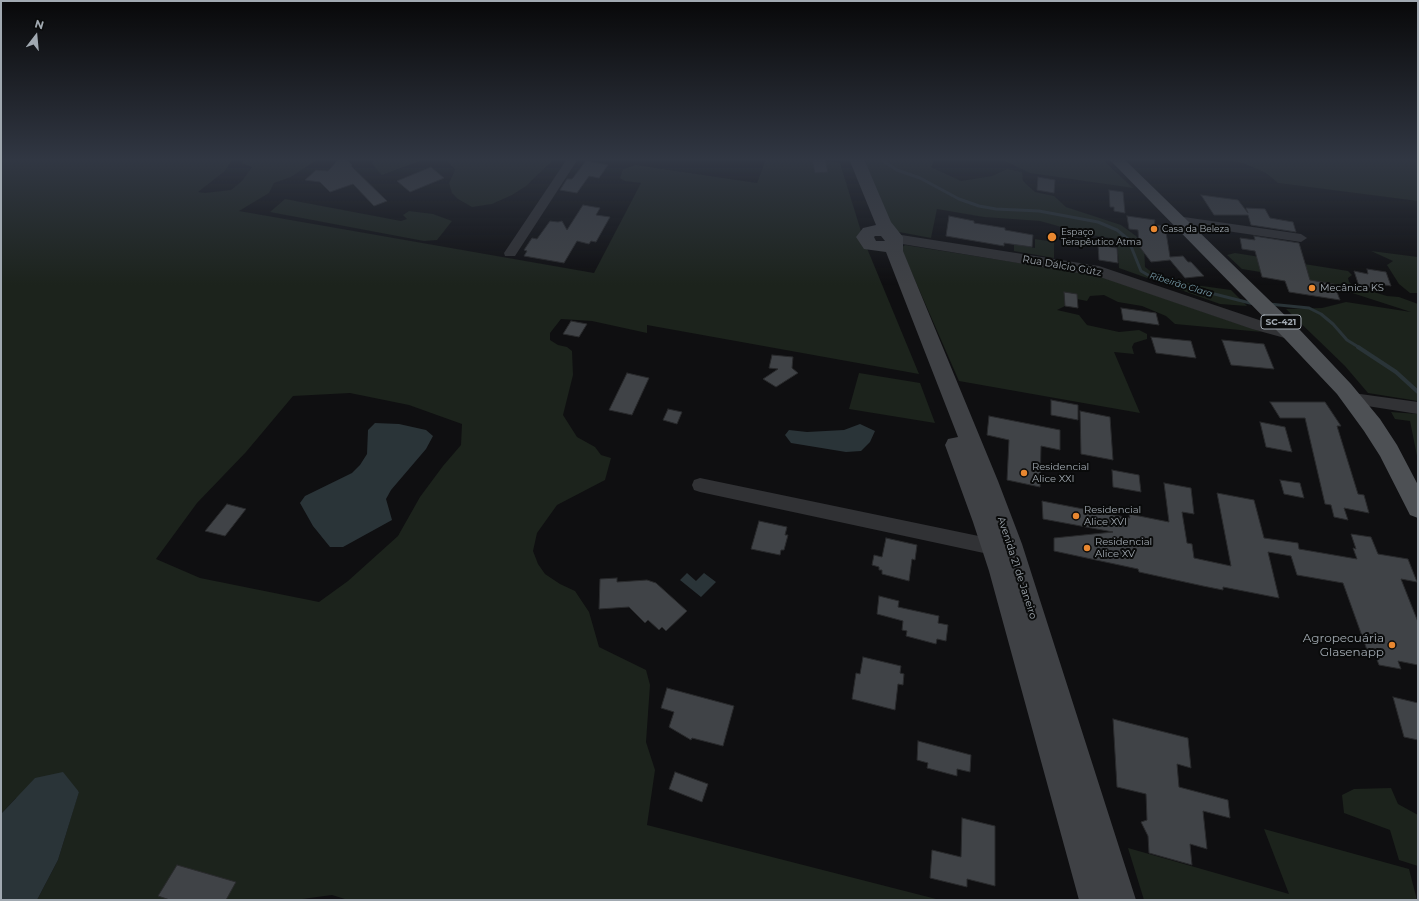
<!DOCTYPE html>
<html>
<head>
<meta charset="utf-8">
<style>
  body { margin:0 }
  #map { position:relative; width:1419px; height:901px; overflow:hidden; background:#0f0f11; font-family:Montserrat,sans-serif }
  canvas { display:block }
  .frame { position:absolute; inset:0; border:2px solid #a1a9b1; pointer-events:none }
  .north { position:absolute; left:16px; top:16px; width:40px; height:40px; -webkit-text-stroke:3px #0a0b0b; paint-order:stroke; rotate:16deg; font-size:11px; font-weight:700; line-height:16px; text-align:center; color:#a1a9b1 }
  .north::after { content:''; display:block; margin:auto; width:14px; height:18px; background:#a1a9b1; clip-path:polygon(50% 0,100% 100%,50% 72%,0 100%) }
</style>
</head>
<body>
<div id="map">
<canvas width="1419" height="901"></canvas>
<div class="frame"></div>
<div class="north">N</div>
</div>
<script>
const ctx = document.querySelector('canvas').getContext('2d');
ctx.lineJoin = 'round';
function paint(path, color) { ctx.fillStyle = color; ctx.fill(path, 'evenodd'); }
const shape = rows => new Path2D(rows.map(r => 'M' + r).join(''));
function trace(path, color, width, dash) { ctx.strokeStyle = color; ctx.lineWidth = width; ctx.lineCap = dash ? 'butt' : 'round'; ctx.setLineDash(dash || []); ctx.stroke(path); }
function label(font, color, halo, rows, align = 'center') {
  ctx.font = font + ' Montserrat,sans-serif'; ctx.lineWidth = 4; ctx.setLineDash([]); ctx.textBaseline = 'middle'; ctx.strokeStyle = halo; ctx.fillStyle = color; for (const [text, x, y, turn = 0] of rows) {
    ctx.save(); ctx.translate(x, y); ctx.rotate((+turn || 0) * Math.PI / 180); ctx.textAlign = isNaN(turn) ? turn : align; if (halo) ctx.strokeText(text, 0, 0); ctx.fillText(text, 0, 0); ctx.restore();
  }
}
const green = shape([
  [1,159,232,159,225,171,198,192,205,193,231,190,242,181,252,167,242,163,245,159,318,159,291,177,274,183,269,193,239,211,594,273,641,183,625,181,620,178,623,169,636,165,757,183,766,159,810,159,840,163,864,241,919,374,647,325,647,333,592,321,561,319,550,333,550,340,558,345,567,347,572,351,573,375,563,415,577,437,595,447,601,455,611,458,605,480,557,505,537,533,533,551,538,564,545,574,560,584,575,591,589,612,599,647,646,670,650,685,646,742,655,770,647,825,940,900,348,900,332,895,295,900,37,900,58,860,79,791,16,798,1,814],
  [350,393,409,405,462,424,461,445,443,466,420,497,398,536,348,581,319,602,200,578,156,559,197,503,246,452,293,396],
  [374,159,396,159,401,161,407,159,425,159,382,175,372,164],
  [446,159,554,159,526,186,512,195,492,204,472,207,458,199,452,193,449,183,455,170],
  [862,159,935,159,931,167,961,181,992,176,1007,169,1022,172,1023,181,1035,192,1054,196,1066,207,1121,225,1136,236,1144,246,1145,267,1154,274,1195,285,1231,290,1247,306,1220,304,1119,268,1117,239,1072,232,1058,226,1040,221,984,217,937,209,931,238,899,232,892,227],
  [1001,159,1102,159,1133,188,1030,173],
  [1222,159,1418,159,1418,201,1278,183,1266,173,1243,163],
  [285,199,401,221,407,219,403,215,409,211,433,214,452,221,437,240,424,241,270,212],
  [1035,239,1054,242,1054,258,1014,251,1014,244,1035,248],
  [905,245,1096,275,1262,332,1175,324,1166,316,1142,306,1118,302,1104,295,1090,296,1087,301,1077,299,1077,294,1064,292,1065,306,1057,310,1079,315,1087,325,1119,332,1139,330,1147,334,1147,339,1134,343,1132,347,1134,354,1114,352,1140,413,959,381,901,248],
  [1371,251,1418,257,1418,293,1410,293,1399,284,1387,265,1393,261],
  [1235,253,1348,271,1352,275,1348,278,1349,282,1353,286,1387,296,1399,297,1418,304,1418,401,1368,393,1345,366,1286,309,1322,308,1346,302,1411,312,1343,290,1340,285,1242,269,1227,255],
  [859,373,920,383,935,423,849,409],
  [1391,412,1418,414,1418,461,1410,421,1395,419],
  [1391,788,1398,804,1418,815,1418,866,1399,860,1390,830,1344,813,1342,795,1354,789],
  [1264,829,1409,869,1417,900,1144,900,1128,848,1289,894]
]);
const water = shape([
  [375,423,399,424,426,430,433,436,426,449,391,490,386,499,392,520,343,547,330,547,313,526,300,503,305,496,352,473,360,465,367,454,368,430],
  [860,424,875,431,870,442,861,451,846,452,791,443,785,435,789,430,807,432,844,430],
  [687,573,696,581,704,573,716,582,701,597,680,580],
  [63,772,79,792,58,860,37,900,1,900,1,814,35,778]
]);
const streamFar1 = shape([
  [880,159,897,170,920,178,959,199,979,206,996,209,1039,211,1098,222,1117,230,1128,239,1141,271,1155,279,1254,304],
  [1269,304,1309,308,1321,314,1333,324,1347,340,1360,348]
]);
const stream = shape([
  [1358,347,1396,372,1418,392]
]);
const building = shape([
  [339,159,346,159,352,165,351,166,387,201,374,206,353,184,330,192,320,182,305,180,316,170,328,171,339,159],
  [812,159,825,159,828,172,815,173,812,159],
  [586,161,608,165,599,178,589,176,577,193,560,190,567,179,572,179,586,161],
  [431,167,444,178,410,192,397,181,431,167],
  [1038,177,1055,180,1054,193,1037,190,1038,177],
  [1109,190,1123,192,1125,213,1114,211,1114,207,1110,207,1109,190],
  [1201,195,1238,200,1248,213,1246,208,1265,209,1270,218,1293,222,1296,232,1251,225,1248,215,1214,215,1201,195],
  [583,205,600,208,596,215,610,217,596,242,591,241,589,244,577,241,564,263,524,256,527,251,524,250,532,238,537,239,550,221,558,222,562,221,567,230,583,205],
  [949,216,974,221,974,223,1005,228,1005,230,1033,235,1032,247,1004,243,1004,246,946,236,949,216],
  [1127,216,1155,220,1154,225,1165,226,1170,257,1183,256,1188,262,1191,262,1204,276,1185,278,1170,260,1151,262,1139,246,1138,230,1129,229,1127,216],
  [1254,236,1299,243,1310,280,1334,284,1340,300,1289,292,1285,281,1262,277,1255,251,1242,249,1240,238,1255,240,1254,236],
  [1098,245,1117,248,1118,263,1099,260,1098,245],
  [1367,269,1386,272,1391,286,1379,284,1381,289,1359,286,1354,271,1368,274,1367,269],
  [1064,292,1077,294,1078,308,1065,306,1064,292],
  [1121,308,1156,313,1159,325,1123,320,1121,308],
  [571,321,587,324,579,337,563,334,571,321],
  [1151,337,1191,341,1196,358,1156,353,1151,337],
  [1222,340,1264,344,1274,369,1231,365,1222,340],
  [772,355,793,357,792,368,798,373,776,387,763,379,778,369,769,368,772,355],
  [627,373,649,378,632,415,609,410,627,373],
  [1051,400,1078,405,1078,420,1051,415,1051,400],
  [1270,402,1325,402,1341,426,1337,426,1358,494,1364,495,1369,513,1344,508,1348,520,1334,517,1331,505,1325,504,1305,418,1280,418,1270,402],
  [668,409,682,412,677,424,663,420,668,409],
  [1080,411,1110,417,1113,460,1081,454,1080,411],
  [989,416,1060,430,1060,450,1041,446,1040,487,1007,480,1009,440,987,435,989,416],
  [1260,422,1285,427,1292,452,1266,447,1260,422],
  [1112,470,1139,475,1141,492,1113,487,1112,470],
  [1280,480,1300,483,1304,498,1284,494,1280,480],
  [1164,483,1191,488,1194,514,1182,512,1187,543,1192,544,1194,558,1231,566,1217,493,1254,500,1264,538,1298,543,1299,549,1357,559,1353,548,1356,549,1351,534,1371,537,1378,554,1408,559,1417,582,1401,579,1418,622,1418,665,1398,661,1401,669,1379,665,1374,652,1367,650,1343,583,1297,575,1291,556,1268,552,1279,598,1223,587,1223,590,1203,586,1139,572,1138,569,1054,551,1054,538,1113,532,1043,519,1042,501,1130,518,1129,514,1169,522,1164,483],
  [227,504,246,509,225,536,205,531,227,504],
  [759,521,787,527,785,535,788,535,784,550,781,550,780,555,751,549,759,521],
  [886,538,917,545,915,560,912,559,909,581,882,574,882,570,879,570,879,567,872,565,874,555,882,557,886,538],
  [617,578,617,582,647,580,656,583,687,611,666,631,662,627,659,630,648,620,645,623,629,607,599,609,600,579,617,578],
  [879,596,899,601,898,607,939,616,938,623,948,625,946,641,937,639,936,644,906,636,907,631,902,630,903,621,877,614,879,596],
  [863,657,901,666,900,673,904,674,903,685,898,684,895,710,852,699,856,673,860,674,863,657],
  [667,688,734,706,723,746,692,738,691,740,669,727,674,712,661,708,667,688],
  [1393,697,1418,703,1418,740,1404,737,1393,697],
  [1113,719,1188,738,1191,768,1177,764,1179,787,1228,800,1230,818,1203,811,1207,849,1190,844,1192,865,1149,853,1148,836,1141,822,1147,820,1146,794,1117,787,1113,719],
  [918,741,971,755,970,772,957,769,957,776,927,768,928,763,917,760,918,741],
  [675,772,708,784,702,802,669,789,675,772],
  [962,818,995,826,995,886,967,879,967,887,930,878,932,850,961,857,962,818],
  [177,865,236,882,226,900,170,900,158,896,177,865]
]);
const minor = shape([
  [567,159,578,159,515,256,505,256,504,253,567,159],
  [1177,216,1301,234,1307,238,1301,242,1173,223,1171,220,1177,216],
  [1353,393,1418,402,1418,414,1348,403,1345,399,1348,395,1353,393],
  [700,478,993,539,999,542,1002,547,999,552,993,555,700,492,694,490,692,485,694,480,700,478]
]);
const tertiary = shape([
  [895,234,1099,266,1262,321,1298,330,1300,334,1298,338,1292,340,1252,329,1097,276,890,242,888,239,890,236,895,234]
]);
const secondary = shape([
  [849,159,864,159,891,222,903,237,903,251,998,481,1022,544,1136,900,1079,900,989,571,973,522,945,445,948,439,958,437,886,252,864,249,856,237,863,228,876,225,849,159],
  [875,236,881,236,885,241,876,241,874,237,875,236]
]);
const primary = shape([
  [1109,159,1124,159,1299,329,1351,384,1380,419,1397,445,1418,485,1418,518,1410,515,1380,456,1364,431,1337,394,1285,339,1109,159]
]);
const markers = [
  [1154,229,4,"#e88730"],
  [1052,237,5,"#e88730"],
  [1312,288,4,"#e88730"],
  [1024,473,4,"#e88730"],
  [1076,516,4,"#e88730"],
  [1087,548,4,"#e88730"],
  [1392,645,4,"#e88730"]
];
const farPoinames = [
  ["Casa da Beleza",1162,229],
  ["Espaço",1061,232],
  ["Terapêutico Atma",1061,242]
];
const farWaternames = [
  ["Ribeirão Clara",1181,285,17]
];
const shields = [
  [1281,322,40]
];
const shieldNames = [
  ["SC-421",1281,322]
];
const streetNames = [
  ["Rua Dálcio Gütz",1062,266,10],
  ["Avenida 21 de Janeiro",1017,568,72]
];
const poiNames = [
  ["Mecânica KS",1320,288],
  ["Residencial",1032,467],
  ["Alice XXI",1032,479],
  ["Residencial",1084,510],
  ["Alice XVI",1084,522],
  ["Residencial",1095,542],
  ["Alice XV",1095,554]
];
const nearPoinames = [
  ["Agropecuária",1384,638],
  ["Glasenapp",1384,652]
];
paint(green, '#1c231c');
paint(water, '#2a3438');
trace(streamFar1, '#2a3438', 3);
trace(stream, '#2a3438', 4);
paint(building, '#404347');
trace(building, '#292a2c', 1);
paint(minor, '#313235');
paint(tertiary, '#313235');
paint(secondary, '#3f4145');
paint(primary, '#4d5054');
const sky = ctx.createLinearGradient(0, 0, 0, 285);
sky.addColorStop(0, '#080809');
sky.addColorStop(0.56, '#313743');
sky.addColorStop(1, '#31374300');
ctx.fillStyle = sky;
ctx.fillRect(0, 0, 1419, 285);
for (const [x, y, r, color] of markers) { const dot = new Path2D(); dot.arc(x, y, r, 0, 2 * Math.PI); ctx.fillStyle = color; ctx.fill(dot); trace(dot, '#0a0b0b', 1.5); }
label('9px', '#a1a9b1', '#0a0b0b', farPoinames, 'left');
label('italic 9px', '#799dab', '#0a0b0b', farWaternames);
for (const [x, y, w] of shields) { const box = new Path2D(); box.roundRect(x - w / 2, y - 7, w, 14, 3); ctx.fillStyle = '#0a0b0b'; ctx.fill(box); trace(box, '#a1a9b1', 1); }
label('bold 9px', '#a1a9b1', null, shieldNames);
label('10px', '#a1a9b1', '#0a0b0b', streetNames);
label('10px', '#a1a9b1', '#0a0b0b', poiNames, 'left');
label('12px', '#a1a9b1', '#0a0b0b', nearPoinames, 'right');
</script>
</body>
</html>
